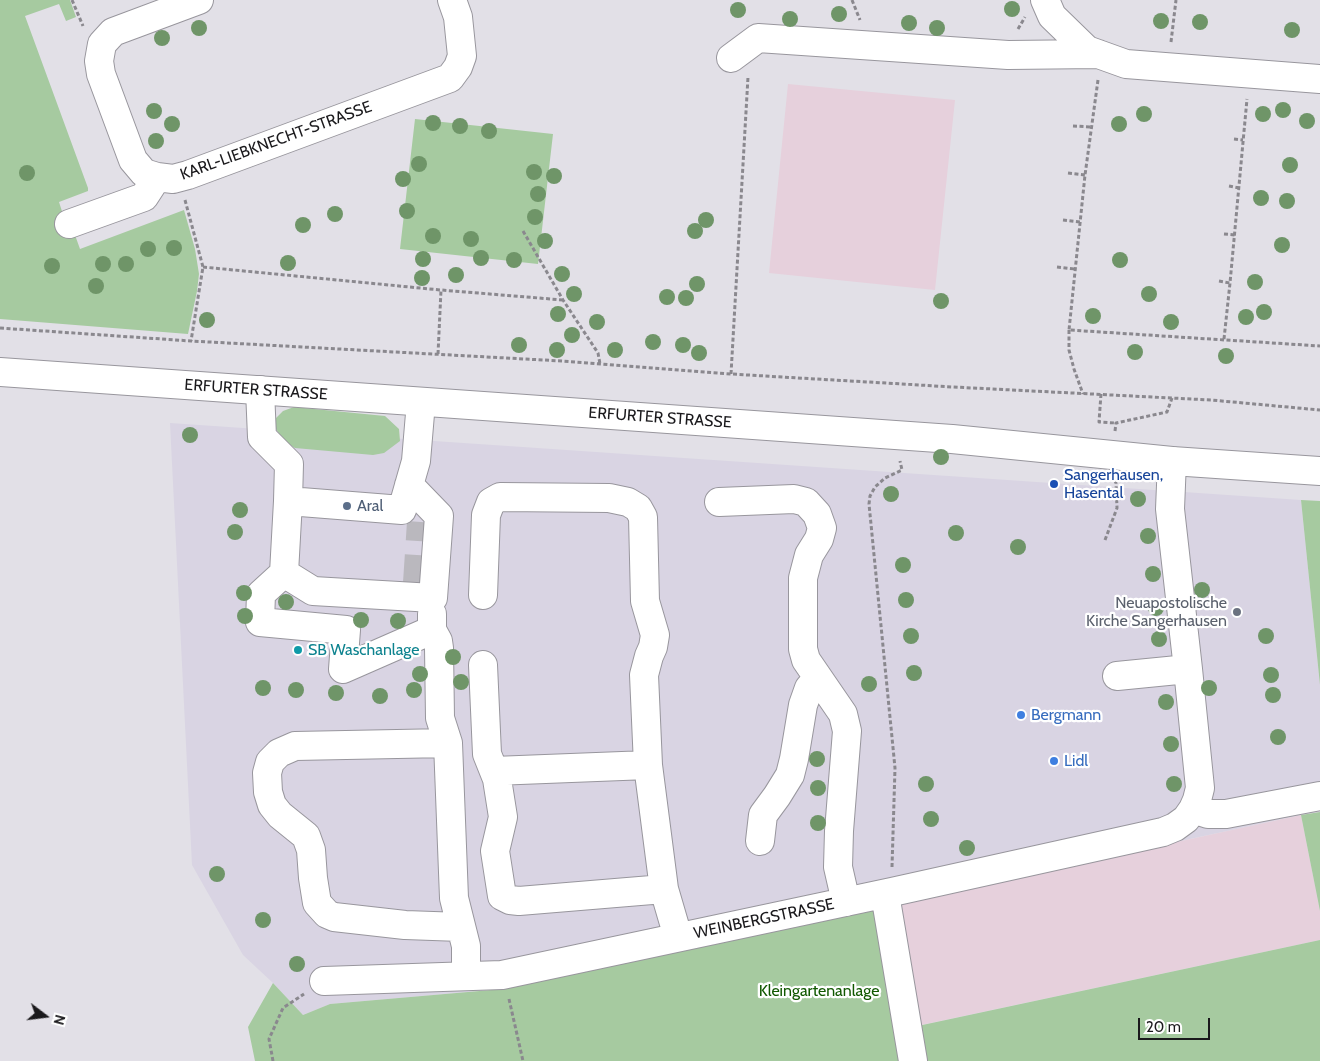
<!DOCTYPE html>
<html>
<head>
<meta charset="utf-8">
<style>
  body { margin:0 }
  #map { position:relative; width:1320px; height:1061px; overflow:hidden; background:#e2e0e7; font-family:Cabin,sans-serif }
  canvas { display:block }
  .north { position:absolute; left:20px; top:991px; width:50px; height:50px; -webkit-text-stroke:4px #fff; paint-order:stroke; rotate:105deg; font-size:14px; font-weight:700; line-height:20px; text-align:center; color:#1a191c }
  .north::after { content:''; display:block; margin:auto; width:18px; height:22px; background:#1a191c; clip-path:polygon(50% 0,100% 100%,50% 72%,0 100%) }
  .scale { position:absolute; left:1138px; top:1018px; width:72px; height:22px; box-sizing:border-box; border:2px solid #1a191c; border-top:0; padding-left:6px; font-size:15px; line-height:18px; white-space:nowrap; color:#1a191c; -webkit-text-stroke:4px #fff; paint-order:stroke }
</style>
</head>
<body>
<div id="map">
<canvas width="1320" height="1061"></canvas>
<div class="north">N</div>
<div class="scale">20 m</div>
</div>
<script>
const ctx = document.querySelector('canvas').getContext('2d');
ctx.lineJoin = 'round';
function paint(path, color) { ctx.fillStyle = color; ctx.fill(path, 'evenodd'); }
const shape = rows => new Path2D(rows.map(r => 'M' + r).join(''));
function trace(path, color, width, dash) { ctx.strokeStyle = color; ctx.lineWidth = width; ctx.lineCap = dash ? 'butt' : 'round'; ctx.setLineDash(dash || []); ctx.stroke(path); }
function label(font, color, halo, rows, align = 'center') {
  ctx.font = font + ' Cabin,sans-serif'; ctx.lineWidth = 4.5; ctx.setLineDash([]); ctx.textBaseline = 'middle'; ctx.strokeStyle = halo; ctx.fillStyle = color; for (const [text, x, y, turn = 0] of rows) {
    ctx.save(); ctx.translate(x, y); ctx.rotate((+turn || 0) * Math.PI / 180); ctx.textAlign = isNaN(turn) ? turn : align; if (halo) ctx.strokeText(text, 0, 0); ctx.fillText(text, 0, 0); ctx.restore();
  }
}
const built = shape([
  [170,423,1301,500,1320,685,1320,812,1301,815,491,990,330,1004,303,1015,273,983,243,955,192,865]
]);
const industrial = shape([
  [788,84,955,100,935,290,769,273],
  [1301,815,1320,911,1320,940,898,1030,878,907]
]);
const green = shape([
  [0,0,70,0,76,17,66,21,59,4,25,16,88,188,88,191,59,202,69,233,75,235,80,249,184,210,195,249,199,274,197,291,188,334,0,319],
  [415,119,553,134,538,264,400,249],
  [294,407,385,416,399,429,400,441,384,453,373,455,295,448,284,441,276,429,276,418,283,411],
  [1301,500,1320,501,1320,685],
  [1320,812,1320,911,1301,815],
  [878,907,899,1030,1320,940,1320,1061,255,1061,248,1027,273,983,303,1015,330,1004,491,990]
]);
const minorTunnel = shape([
  [417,583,421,522]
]);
const path = shape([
  [72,0,83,26],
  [852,0,860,20],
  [1018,29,1025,17],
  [1171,42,1176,0],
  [1098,80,1085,175,1069,330,1320,346],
  [1073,126,1092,127],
  [1234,139,1243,140],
  [1068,173,1085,175],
  [1229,186,1239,188],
  [185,200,203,267,191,341],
  [1063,220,1080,222],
  [523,231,563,300,598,353,600,364],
  [1224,234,1235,235],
  [203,267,441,290,563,300],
  [1057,267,1075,269],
  [1219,281,1230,283],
  [0,328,191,341,562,361,731,374,953,387,1211,400,1320,410],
  [1069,330,1069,350,1074,369,1083,394],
  [1224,339,1230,283,1247,99],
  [438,354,441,290],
  [731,374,748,77],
  [1101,394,1099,422,1116,423],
  [1115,431,1116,423,1167,412,1172,398],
  [1105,540,1117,508,1116,483,1115,481],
  [892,867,895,768,869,504,870,496,875,487,885,478,902,470,900,461],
  [509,999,523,1061],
  [273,1061,269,1039,283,1008,304,994]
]);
const minor = shape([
  [199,0,113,32,102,44,99,61,101,74,133,160,144,173,157,177,173,179,188,175,450,78,458,67,462,56,458,17,452,0],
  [1045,0,1052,16,1087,50,1126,64,1320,79],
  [731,58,758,38,1008,55,1098,54],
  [69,224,144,197,157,177],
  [260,390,262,437,289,464,288,501,402,510,416,461,421,402],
  [288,501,284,573,313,591,433,598,439,516,409,485],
  [719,502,794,499,806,502,817,514,822,528,819,539,809,555,803,578,803,649,806,660,843,714,847,731,839,831,838,867,846,902],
  [284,573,261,594,260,622,346,630,343,669,432,630,432,614],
  [483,595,486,515,491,502,500,497,609,498,628,502,638,508,643,517,645,601,655,635,653,647,649,656,644,675,648,765,664,889,678,937],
  [432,630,438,641,439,648,440,718,448,743,454,898,466,946,466,976],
  [483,665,487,754,497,779,503,817,495,851,502,896,510,900,519,901,664,889],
  [1117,676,1188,669],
  [448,743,295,746,279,753,270,762,267,773,268,792,272,805,280,815,306,836,311,850,313,878,317,903,327,914,334,917,405,925,461,927],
  [494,771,648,765],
  [1193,809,1208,814,1226,814,1320,796],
  [760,841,763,815,777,796,790,775,794,759,803,705,809,688,818,678],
  [885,894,913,1061],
  [324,981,502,975,892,892,1163,832,1175,827,1186,819,1193,809,1197,800,1200,788,1188,669,1170,509,1172,461]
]);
const major = shape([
  [0,372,952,439,1172,461,1320,471]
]);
const trees = [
  [1012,9],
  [738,10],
  [839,14],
  [790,19],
  [1161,21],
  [1200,22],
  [909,23],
  [199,28],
  [937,28],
  [1292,30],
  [162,38],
  [1283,110],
  [154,111],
  [1144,114],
  [1263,114],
  [1307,121],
  [433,123],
  [172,124],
  [1119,124],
  [460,126],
  [489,131],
  [156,141],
  [419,164],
  [1290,165],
  [534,172],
  [27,173],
  [554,176],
  [403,179],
  [538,194],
  [1261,198],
  [1287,201],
  [407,211],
  [335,214],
  [535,217],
  [706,220],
  [303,225],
  [695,231],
  [433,236],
  [471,239],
  [545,241],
  [1282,245],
  [174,248],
  [148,249],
  [481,258],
  [423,259],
  [514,260],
  [1120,260],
  [288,263],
  [103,264],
  [126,264],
  [52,266],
  [562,274],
  [456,275],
  [422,278],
  [1255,282],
  [697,284],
  [96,286],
  [574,294],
  [1149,294],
  [667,297],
  [686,298],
  [941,301],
  [1264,312],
  [558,314],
  [1093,316],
  [1246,317],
  [207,320],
  [597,322],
  [1171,322],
  [572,335],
  [653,342],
  [519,345],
  [683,345],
  [557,350],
  [615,350],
  [1135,352],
  [699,353],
  [1226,356],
  [190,435],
  [941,457],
  [891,494],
  [1138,499],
  [240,510],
  [235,532],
  [956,533],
  [1148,536],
  [1018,547],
  [903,565],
  [1153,574],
  [1202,590],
  [244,593],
  [906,600],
  [286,602],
  [1156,608],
  [245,616],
  [361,620],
  [398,621],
  [911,636],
  [1266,636],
  [1159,639],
  [453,657],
  [914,673],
  [420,674],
  [1271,675],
  [461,682],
  [869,684],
  [263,688],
  [1209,688],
  [296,690],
  [414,690],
  [336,693],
  [1273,695],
  [380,696],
  [1166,702],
  [1278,737],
  [1171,744],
  [817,759],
  [926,784],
  [1174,784],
  [818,788],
  [931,819],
  [818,823],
  [967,848],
  [217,874],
  [263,920],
  [297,964]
];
const markers = [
  [1054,484,5,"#1a4fb4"],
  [347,506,5,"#5c6f8a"],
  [1237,612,5,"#6b7280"],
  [298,650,5,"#0f9aa8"],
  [1021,715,5,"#3f7fe0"],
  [1054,761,5,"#3f7fe0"]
];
const streetNames = [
  ["KARL-LIEBKNECHT-STRASSE",276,141,-20],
  ["ERFURTER STRASSE",256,390,4],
  ["ERFURTER STRASSE",660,418,4],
  ["WEINBERGSTRASSE",764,919,-12]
];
const transitNames = [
  ["Sangerhausen,",1064,475],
  ["Hasental",1064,493]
];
const serviceNames = [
  ["Aral",357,506]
];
const worshipNames = [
  ["Neuapostolische",1227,603],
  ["Kirche Sangerhausen",1227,621]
];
const cultureNames = [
  ["SB Waschanlage",308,650]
];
const shopNames = [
  ["Bergmann",1031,715],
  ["Lidl",1064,761]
];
const parkNames = [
  ["Kleingartenanlage",819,991]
];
paint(built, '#d9d4e3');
paint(industrial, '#e6d0dc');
paint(green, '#a6caa0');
trace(minorTunnel, '#bab8be', 28, [28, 14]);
trace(minor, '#98969d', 30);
trace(major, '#98969d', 30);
trace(path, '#8a888e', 3, [4, 2.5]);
trace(minor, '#fff', 28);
trace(major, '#fff', 28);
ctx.fillStyle = '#6f9568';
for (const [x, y] of trees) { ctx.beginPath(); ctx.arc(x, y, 8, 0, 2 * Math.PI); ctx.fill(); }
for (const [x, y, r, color] of markers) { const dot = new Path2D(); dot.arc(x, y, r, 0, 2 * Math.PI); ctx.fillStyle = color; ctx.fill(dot); trace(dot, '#fff', 2); }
label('16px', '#1a191c', '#fff', streetNames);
label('16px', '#164399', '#fff', transitNames, 'left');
label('16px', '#4e5e75', '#fff', serviceNames, 'left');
label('16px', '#5b616d', '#fff', worshipNames, 'right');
label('16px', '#0d838f', '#fff', cultureNames, 'left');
label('16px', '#366cbe', '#fff', shopNames, 'left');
label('16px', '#115800', '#fff', parkNames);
</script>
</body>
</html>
